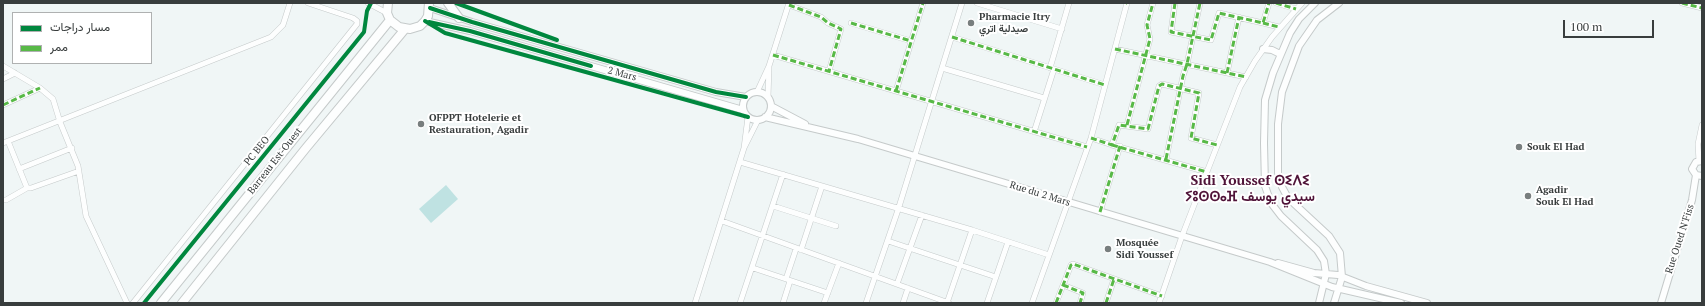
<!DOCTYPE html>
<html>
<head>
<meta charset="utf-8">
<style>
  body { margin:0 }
  #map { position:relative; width:1705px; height:306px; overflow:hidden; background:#f0f6f6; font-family:"PT Serif",Vazirmatn,serif }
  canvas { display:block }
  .frame { position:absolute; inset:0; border:4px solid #383d3d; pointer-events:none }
  .legend { position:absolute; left:12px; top:12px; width:140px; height:52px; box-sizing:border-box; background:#fff; border:1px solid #afb1b1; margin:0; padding:5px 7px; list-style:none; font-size:12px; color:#383d3d }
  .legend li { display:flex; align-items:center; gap:8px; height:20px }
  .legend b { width:20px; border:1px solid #afb1b1 }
  .scale { position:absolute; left:1563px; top:20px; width:91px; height:18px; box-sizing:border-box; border:2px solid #383d3d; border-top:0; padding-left:5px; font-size:12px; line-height:14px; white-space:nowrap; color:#383d3d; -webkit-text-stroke:3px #fff; paint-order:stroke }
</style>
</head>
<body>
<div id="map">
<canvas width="1705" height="306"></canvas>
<div class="frame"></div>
<ul class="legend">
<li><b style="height:5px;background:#00873e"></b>مسار دراجات</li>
<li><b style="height:5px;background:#58b947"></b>ممر</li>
</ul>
<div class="scale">100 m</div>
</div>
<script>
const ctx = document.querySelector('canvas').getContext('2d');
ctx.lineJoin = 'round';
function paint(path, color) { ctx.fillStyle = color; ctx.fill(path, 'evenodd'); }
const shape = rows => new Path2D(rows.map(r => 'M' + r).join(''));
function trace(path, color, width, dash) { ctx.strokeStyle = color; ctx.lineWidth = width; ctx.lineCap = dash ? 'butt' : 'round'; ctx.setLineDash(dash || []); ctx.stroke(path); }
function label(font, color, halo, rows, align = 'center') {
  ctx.font = font + ' "PT Serif",Vazirmatn,"Noto Sans Tifinagh",serif'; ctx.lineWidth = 4; ctx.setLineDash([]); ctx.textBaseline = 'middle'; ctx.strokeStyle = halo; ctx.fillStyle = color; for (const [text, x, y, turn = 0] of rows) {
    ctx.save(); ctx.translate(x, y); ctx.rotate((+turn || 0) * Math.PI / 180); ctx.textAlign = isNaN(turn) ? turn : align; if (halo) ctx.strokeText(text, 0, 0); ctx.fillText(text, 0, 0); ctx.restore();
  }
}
const green = shape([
  [446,185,458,199,431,223,419,209]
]);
const minor = shape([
  [368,3,387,13],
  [977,3,1062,29],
  [1175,3,1171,32,1211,40,1219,13,1263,23,1269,3],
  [1276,3,1296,9],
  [1682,3,1702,8],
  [789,5,821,17,828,23,841,29,829,71],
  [851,23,911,41],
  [1263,23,1279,27],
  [952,37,1105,85],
  [1115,49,1246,77],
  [773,55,1087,147],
  [3,66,40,88,53,99,60,122,78,166,86,216,127,303],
  [769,66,789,3],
  [942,68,1044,98],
  [1050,68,1069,3],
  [1227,73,1239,17],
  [3,79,15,73],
  [896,91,923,3],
  [757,92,769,66,768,97],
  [3,105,40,88],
  [748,117,744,148,758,120],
  [1127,125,1150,39,1147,25,1153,3],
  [1034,132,1054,69],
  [1091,138,1112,145,1119,125,1148,129,1159,86,1162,84,1199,93,1191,138,1217,145],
  [8,141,27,188,31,188,79,171],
  [3,143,271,37,283,25,290,3],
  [1112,145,1207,172],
  [1166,159,1183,76,1187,64,1200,3],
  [1699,161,1698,144,1702,125],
  [740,162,972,230,1049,255],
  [19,169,72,148],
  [3,200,6,200,27,188],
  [773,206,836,226],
  [1100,212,1120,146],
  [722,221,949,303],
  [888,241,996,277],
  [801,250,822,186],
  [753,268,828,293],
  [786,279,796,249],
  [897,284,922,215],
  [1063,285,1083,293,1080,303],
  [133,303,357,24,357,21,353,18,308,3],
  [695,303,744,148],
  [740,303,783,174],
  [783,303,790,281],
  [824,303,839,263],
  [866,303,898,210,962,3],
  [903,303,908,288],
  [947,303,972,230],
  [987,303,1008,242],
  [1032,303,1091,138,1127,3],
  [1056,303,1071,265,1073,264,1162,296],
  [1106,303,1114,279],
  [1159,303,1182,236,1240,87,1255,61,1272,37,1302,3]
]);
const tertiary = shape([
  [1315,3,1299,19,1290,33,1273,73,1265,100,1264,143,1265,186,1271,203,1281,216,1317,250,1324,261,1326,274,1319,303],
  [430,8,472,22,716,92,746,97],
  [425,21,470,31,743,110],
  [1263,49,1272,50,1280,54],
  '743 106a14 14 0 1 1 28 0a14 14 0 1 1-28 0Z',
  [771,106,805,124],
  [765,117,858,139,1270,262,1332,287,1401,303],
  [1702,161,1696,162,1692,169,1696,175,1702,176],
  [1278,263,1314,273,1338,275,1366,286,1427,303],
  [1334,303,1342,277,1340,253,1329,236,1288,198,1282,187,1278,173,1278,124,1282,92,1299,46,1317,20,1339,3],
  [1661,303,1692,200,1696,175]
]);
const primary = shape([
  [388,3,387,13,390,20,399,27,410,29,420,26,425,21,428,16,429,3],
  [448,3,459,18],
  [161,303,390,20],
  [182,303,306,148,405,29]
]);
const quiet = shape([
  [1126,3,1127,3],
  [1175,3,1171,32,1211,40,1219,13,1263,23,1269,3],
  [1276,3,1296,9],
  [1682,3,1702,8],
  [789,5,821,17,828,23,841,29,829,71],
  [851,23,911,41],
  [1263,23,1279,27],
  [952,37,1105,85],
  [1115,49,1246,77],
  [773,55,1087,147],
  [1227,73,1239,17],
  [896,91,923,3],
  [3,105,40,88],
  [1127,125,1150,39,1147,25,1153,3],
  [1091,138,1112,145,1119,125,1148,129,1159,86,1162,84,1199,93,1191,138,1217,145],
  [1112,145,1207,172],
  [1166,159,1183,76,1187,64,1200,3],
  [1100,212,1120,146],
  [1063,285,1083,293,1080,303],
  [1056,303,1071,265,1073,264,1162,296],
  [1106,303,1114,279]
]);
const cycleway = shape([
  [456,3,557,40],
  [430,8,472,22,716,92,746,97],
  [425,21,445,33,748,117],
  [429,22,470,31,591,66],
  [144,303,364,32,367,11,371,3]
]);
const markers = [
  [971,23,4,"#787e7e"],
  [421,124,4,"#787e7e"],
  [1519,147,4,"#787e7e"],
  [1528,196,4,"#787e7e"],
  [1108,249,4,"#787e7e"]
];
const poiNames = [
  ["Pharmacie Itry",979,17],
  ["صيدلية اتري",979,29],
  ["OFPPT Hotelerie et",429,118],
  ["Restauration, Agadir",429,130],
  ["Souk El Had",1527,147],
  ["Agadir",1536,190],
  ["Souk El Had",1536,202],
  ["Mosquée",1116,243],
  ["Sidi Youssef",1116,255]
];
const streetNames = [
  ["2 Mars",622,74,15],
  ["PC BEO",257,151,-51],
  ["Barreau Est-Ouest",275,161,-52],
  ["Rue du 2 Mars",1040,194,17],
  ["Rue Oued N'Fiss",1680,239,-72]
];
const districtNames = [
  ["Sidi Youssef ⵙⵉⴷⵉ",1250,181],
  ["ⵢⵓⵙⵙⴰⴼ سيدي يوسف",1250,197]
];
paint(green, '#bfe2e2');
trace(minor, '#c5caca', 6);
trace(tertiary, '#c5caca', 8);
trace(primary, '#c5caca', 10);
trace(minor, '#fdfefe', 5);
trace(tertiary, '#fdfefe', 6);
trace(primary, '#fdfefe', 8);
trace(quiet, '#58b947', 3, [6, 3]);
trace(cycleway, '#00873e', 4);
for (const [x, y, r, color] of markers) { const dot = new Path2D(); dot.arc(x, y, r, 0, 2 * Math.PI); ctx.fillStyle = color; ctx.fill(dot); trace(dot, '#fff', 1.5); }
label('bold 10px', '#383d3d', '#fff', poiNames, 'left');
label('10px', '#383d3d', '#fff', streetNames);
label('bold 14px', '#4f1338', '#fff', districtNames);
</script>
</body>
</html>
